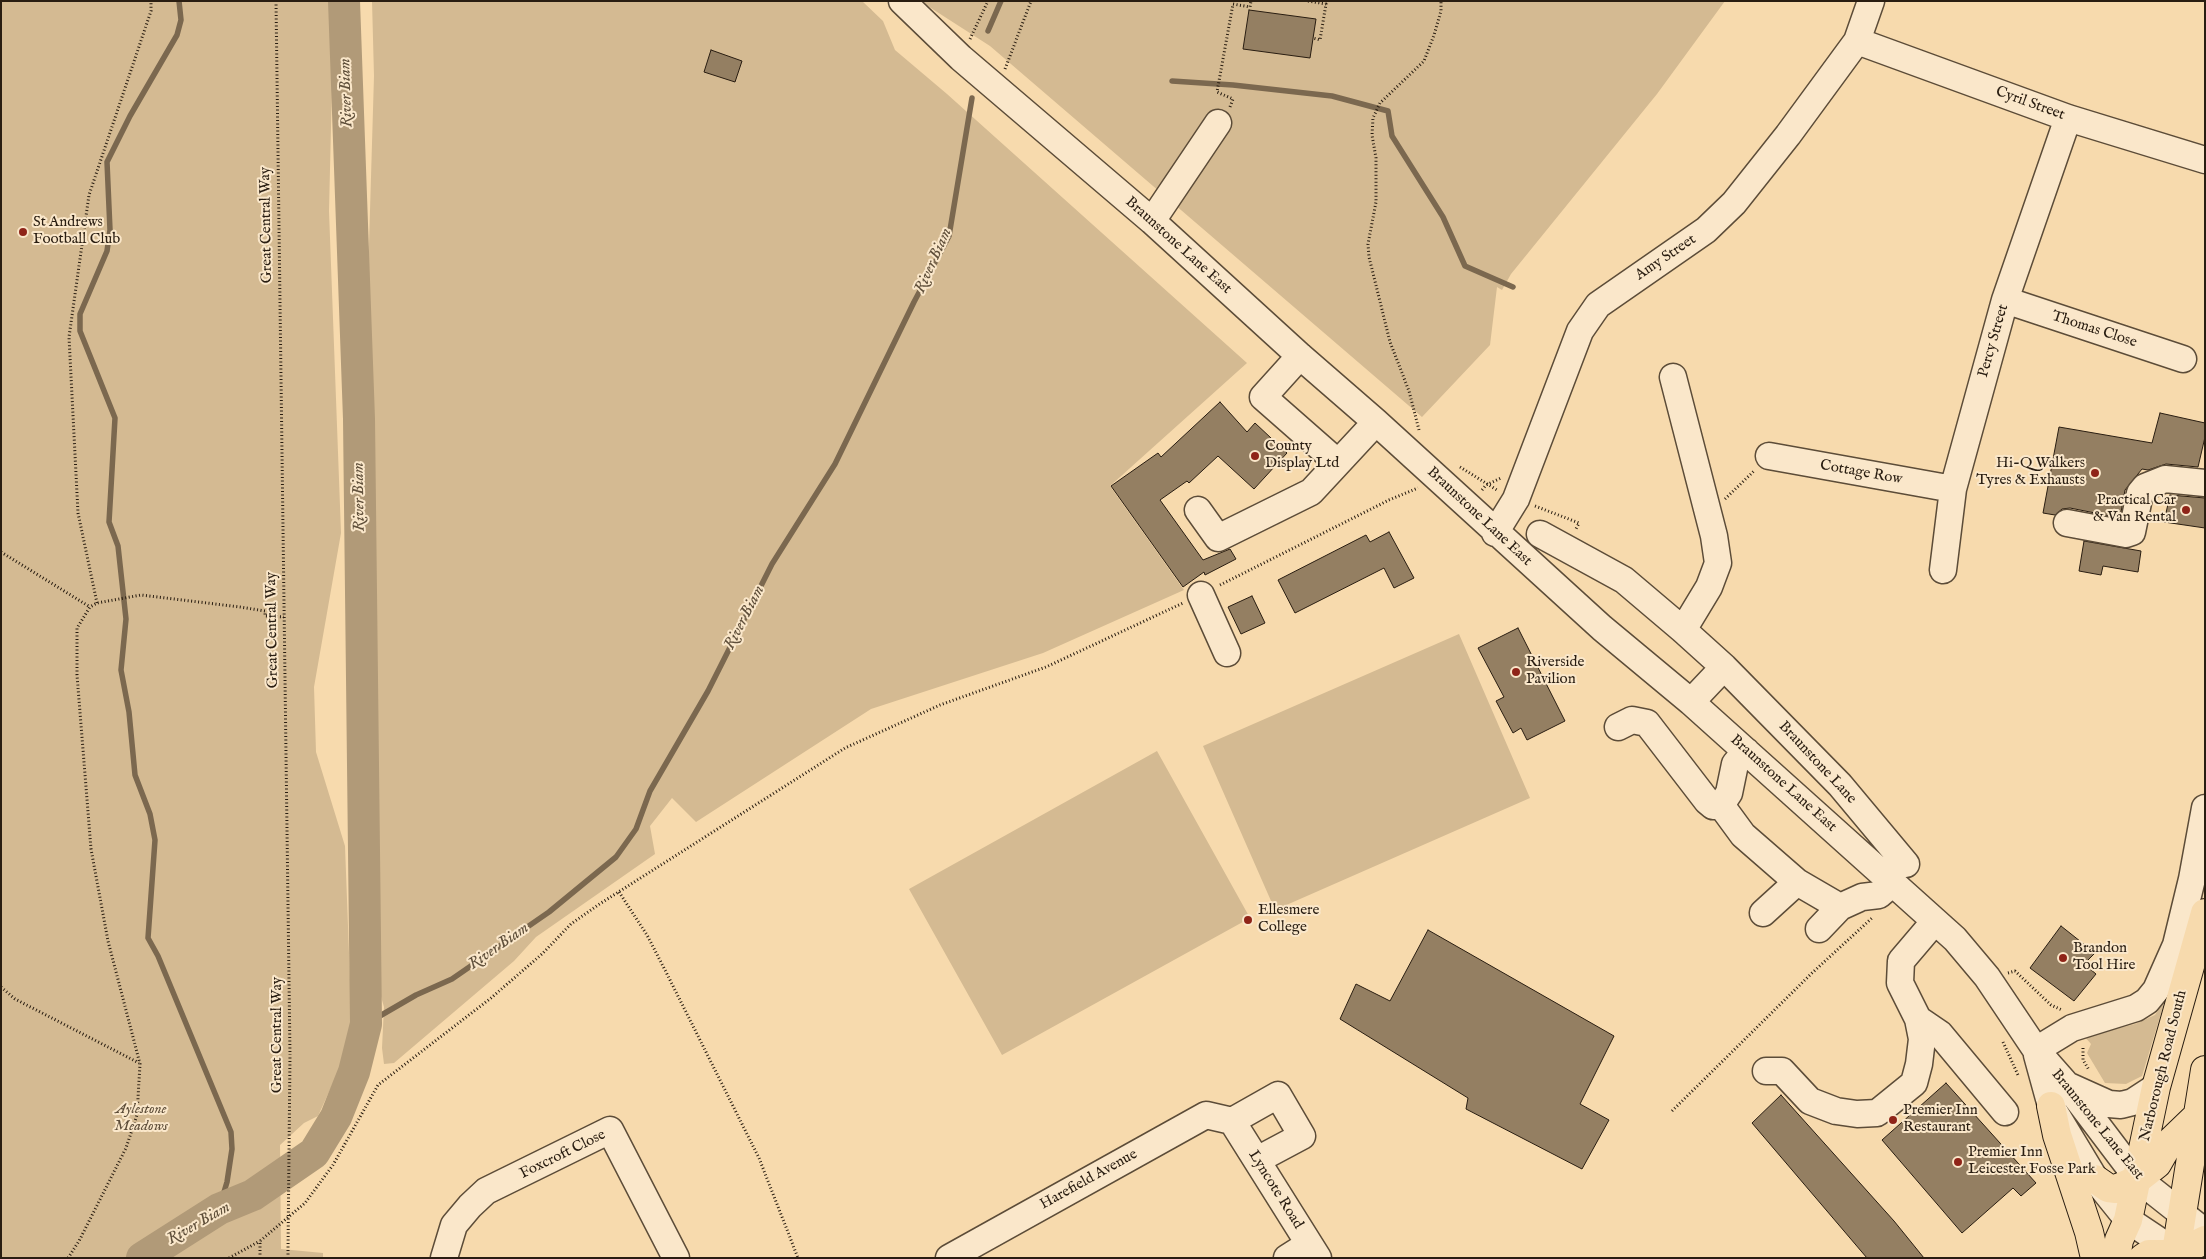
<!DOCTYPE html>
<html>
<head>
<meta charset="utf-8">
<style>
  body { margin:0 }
  #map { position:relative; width:2206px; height:1259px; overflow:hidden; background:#f7daad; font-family:"IM FELL English",serif }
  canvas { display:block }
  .frame { position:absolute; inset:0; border:2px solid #291d11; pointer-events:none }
</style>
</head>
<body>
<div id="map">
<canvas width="2206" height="1259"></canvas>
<div class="frame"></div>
</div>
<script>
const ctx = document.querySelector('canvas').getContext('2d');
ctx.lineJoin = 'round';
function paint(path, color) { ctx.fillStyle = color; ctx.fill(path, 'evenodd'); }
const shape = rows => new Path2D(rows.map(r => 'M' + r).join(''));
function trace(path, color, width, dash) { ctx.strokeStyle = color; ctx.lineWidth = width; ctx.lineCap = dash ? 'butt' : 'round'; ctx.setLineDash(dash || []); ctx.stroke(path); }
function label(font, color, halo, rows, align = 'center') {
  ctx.font = font + ' "IM FELL English",serif'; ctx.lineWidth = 4; ctx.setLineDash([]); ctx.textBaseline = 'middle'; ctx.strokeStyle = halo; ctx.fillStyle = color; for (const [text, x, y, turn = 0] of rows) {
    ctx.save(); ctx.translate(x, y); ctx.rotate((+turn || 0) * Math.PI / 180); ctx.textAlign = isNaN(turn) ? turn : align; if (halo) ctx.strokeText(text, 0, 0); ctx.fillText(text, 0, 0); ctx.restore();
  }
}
const green = shape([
  [1,1,334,1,329,211,341,533,314,687,316,752,345,846,352,1033,343,1061,318,1116,304,1123,280,1145,281,1249,323,1253,323,1258,1,1258],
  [372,1,862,1,883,21,895,50,947,94,1247,363,1110,486,1184,590,1043,653,871,709,696,822,672,798,650,826,655,854,536,937,514,961,394,1063,384,1064,382,1048,384,1007,372,965,370,942,367,761,369,687,366,598,375,543,367,450,370,396,368,278,374,76],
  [920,1,1725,1,1657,94,1511,274,1502,290,1497,287,1490,345,1422,417,990,46],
  [1459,634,1530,798,1275,910,1203,746],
  [1157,751,1250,918,1002,1055,909,889],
  [2165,1000,2142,1076,2126,1084,2105,1083,2087,1053,2091,1044,2085,1037,2135,1024,2155,1015]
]);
const stream = shape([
  [179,1,181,20,177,35,130,116,107,162,110,230,107,251,80,314,80,331,115,418,109,522,118,546,126,619,121,670,129,712,135,775,150,814,155,840,148,938,158,956,231,1132,232,1149,227,1182,219,1209],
  [988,31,1001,1],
  [1172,81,1233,85,1332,96,1388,111,1392,136,1443,217,1465,266,1513,287],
  [366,1024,416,995,452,979,549,912,616,857,636,829,650,791,708,691,772,564,835,464,914,302,949,236,972,98]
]);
const river = shape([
  [142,1258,219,1209,253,1195,314,1153,336,1117,354,1072,366,1024,359,419,344,1]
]);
const building = shape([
  [1249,10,1316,19,1310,58,1243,49,1249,10],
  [711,50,742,61,735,82,704,72,711,50],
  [1220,402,1247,432,1255,423,1287,453,1254,489,1218,456,1189,483,1187,481,1160,500,1203,560,1230,549,1236,559,1205,575,1204,572,1183,587,1111,486,1158,453,1161,457,1220,402],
  [2160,413,2205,423,2205,437,2198,467,2166,464,2148,470,2142,469,2125,490,2120,518,2070,508,2062,509,2055,515,2043,513,2059,427,2152,443,2160,413],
  [2170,495,2205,498,2205,528,2164,522,2170,495],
  [1389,532,1414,578,1394,588,1384,568,1295,613,1278,580,1366,535,1370,542,1389,532],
  [2084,541,2141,551,2138,572,2103,566,2101,575,2079,571,2084,541],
  [1252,596,1265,623,1241,634,1228,607,1252,596],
  [1518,628,1565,721,1527,740,1521,728,1513,733,1496,701,1504,697,1478,648,1518,628],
  [2061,926,2095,953,2084,964,2096,974,2074,1001,2030,968,2061,926],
  [1428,930,1614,1036,1580,1104,1609,1120,1582,1169,1466,1109,1468,1098,1340,1019,1356,984,1390,1001,1428,930],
  [1946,1083,2036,1183,2021,1196,2013,1188,1962,1233,1882,1140,1946,1083],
  [1781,1095,1894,1221,1924,1258,1867,1258,1752,1123,1781,1095]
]);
const path = shape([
  [276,1,290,1055],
  [1308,1,1326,4,1320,40,1313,38],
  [970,39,988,1],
  [1005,69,1031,1],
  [1230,107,1233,99,1217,92,1233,4,1250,7,1251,1],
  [1419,430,1409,391,1390,342,1369,257,1368,244,1376,202,1376,158,1372,135,1373,118,1380,103,1424,61,1434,35,1441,11,1441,1],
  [1460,467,1497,490],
  [1482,490,1486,485,1501,478],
  [1725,499,1755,470],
  [1535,506,1579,523,1576,529],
  [1,552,90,607],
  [1220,585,1389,500,1418,488],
  [97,603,78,513,69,337,89,195,151,11,151,1],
  [619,892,647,935,665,970,759,1158,798,1258],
  [2008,973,2015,971,2051,1005,2062,1010],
  [1,987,15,999,139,1063],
  [2003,1042,2018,1075],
  [2083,1048,2083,1060,2089,1070],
  [1672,1111,1812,973,1872,918],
  [68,1258,79,1241,126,1148,137,1115,140,1064,108,941,91,849,77,675,77,628,90,607,97,603,141,595,240,607,265,611,265,616,284,617],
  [229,1258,260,1241],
  [260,1258,260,1241,305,1203,333,1165,378,1085,491,998,542,954,571,924,598,905,845,748,940,705,1046,667,1183,603],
  [288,1258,288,1251]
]);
const minor = shape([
  [902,1,961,58,1152,221,1300,356,1376,422,1602,628,1691,702,1955,939,1987,977,2036,1050,2066,1084,2138,1179,2205,1232],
  [1857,41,2068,118,2205,160],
  [1152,221,1218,123],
  [2005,300,2183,359],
  [1300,356,1263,397,1337,462],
  [1673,377,1714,536,1718,563,1709,587,1683,630],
  [1769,456,1953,489],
  [1198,510,1218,538,1311,492,1376,422],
  [2067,523,2126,534,2132,532,2140,493,2145,487,2165,479,2205,483],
  [1495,533,1516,499,1580,331,1598,305,1706,230,1734,203,1788,135,1857,41,1871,1],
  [1540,534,1624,580,1683,630,1724,667,1840,785,1906,864],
  [1943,570,1953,489,2005,300,2068,118],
  [1201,595,1227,653],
  [1691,702,1724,667],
  [1618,727,1632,720,1647,723,1707,801,1713,806,1721,805,1729,793,1735,764,1746,751],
  [1721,805,1743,835,1797,882,1840,907],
  [1763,913,1797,882],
  [1819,929,1840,907,1862,897,1879,895,1893,883],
  [1918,1019,1940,1034,2005,1112],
  [2036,1050,2072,1028,2136,1008,2147,1001,2156,990,2176,945,2192,879,2205,808],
  [2037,1055,2051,1106,2095,1179,2128,1220,2185,1258],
  [1766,1071,1782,1071,1810,1101,1836,1111,1857,1114,1877,1113,1914,1083,1919,1064,1922,1039,1918,1019,1900,983,1901,961,1935,921],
  [2069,1086,2109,1104,2121,1105,2133,1102,2156,1087],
  [1232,1121,1318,1258],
  [1232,1121,1278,1095,1302,1136,1257,1160],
  [444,1258,454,1225,470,1206,486,1191,610,1130,676,1258],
  [949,1258,1206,1115,1232,1121],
  [1287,1258,1309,1244]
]);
const major = shape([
  [2051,1106,2057,1135,2089,1232,2095,1258],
  [2095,1179,2108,1188,2116,1189,2138,1179,2157,1164,2169,1143,2196,1117],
  [2116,1258,2119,1240,2128,1220,2156,1087,2205,913],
  [2143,1258,2149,1254,2176,1254,2205,1240],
  [2175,1258,2205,1070]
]);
const pathBridge = shape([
  [288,1251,290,1055]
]);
const markers = [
  [23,232,5,"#8f2418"],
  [1255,456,5,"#8f2418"],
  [2095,473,5,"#8f2418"],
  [2186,510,5,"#8f2418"],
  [1516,672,5,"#8f2418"],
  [1248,920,5,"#8f2418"],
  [2063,958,5,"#8f2418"],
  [1893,1120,5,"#8f2418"],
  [1958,1162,5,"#8f2418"]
];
const streetNames = [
  ["Cyril Street",2030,104,20],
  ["Great Central Way",267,225,-91],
  ["Braunstone Lane East",1178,246,42],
  ["Amy Street",1666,258,-34],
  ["Thomas Close",2094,330,18],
  ["Percy Street",1994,341,-74],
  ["Cottage Row",1861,473,10],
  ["Braunstone Lane East",1479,517,43],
  ["Great Central Way",273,630,-91],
  ["Braunstone Lane",1817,763,47],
  ["Braunstone Lane East",1783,784,42],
  ["Great Central Way",278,1035,-90],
  ["Narborough Road South",2164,1066,-76],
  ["Braunstone Lane East",2097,1125,51],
  ["Foxcroft Close",563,1155,-26],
  ["Harefield Avenue",1089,1180,-29],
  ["Lyncote Road",1275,1190,58]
];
const poiNames = [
  ["St Andrews",33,223],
  ["Football Club",33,240],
  ["County",1265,447],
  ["Display Ltd",1265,464],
  ["Hi-Q Walkers",2085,464,"right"],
  ["Tyres & Exhausts",2085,481,"right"],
  ["Practical Car",2176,501,"right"],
  ["& Van Rental",2176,518,"right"],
  ["Riverside",1526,663],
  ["Pavilion",1526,680],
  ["Ellesmere",1258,911],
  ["College",1258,928],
  ["Brandon",2073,949],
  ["Tool Hire",2073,966],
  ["Premier Inn",1903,1111],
  ["Restaurant",1903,1128],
  ["Premier Inn",1968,1153],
  ["Leicester Fosse Park",1968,1170]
];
const parkNames = [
  ["Aylestone",141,1110],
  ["Meadows",141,1127]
];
const waterNames = [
  ["River Biam",347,93,-92],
  ["River Biam",934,261,-66],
  ["River Biam",360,497,-91],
  ["River Biam",745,618,-63],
  ["River Biam",499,947,-35],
  ["River Biam",199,1224,-30]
];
paint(green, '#d4ba92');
trace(stream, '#7b684f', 5.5);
trace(river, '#b19a78', 32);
paint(building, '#947f62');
trace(building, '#291d11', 1);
trace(minor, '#5c4c38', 29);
trace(major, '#291d11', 30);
trace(path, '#291d11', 3, [1, 2.5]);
trace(minor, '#fae7ca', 26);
trace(major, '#f7daad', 28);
trace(pathBridge, '#291d11', 3, [1, 2.5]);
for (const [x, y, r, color] of markers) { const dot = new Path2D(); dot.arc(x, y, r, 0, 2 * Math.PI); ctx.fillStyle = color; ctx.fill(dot); trace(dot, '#fae7ca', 2); }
label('15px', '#291d11', '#fae7ca', streetNames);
label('15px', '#291d11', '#fae7ca', poiNames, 'left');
label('italic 15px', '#5c4c38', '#fae7ca', parkNames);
label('italic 16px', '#5f4f3a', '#fae7ca', waterNames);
</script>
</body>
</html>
